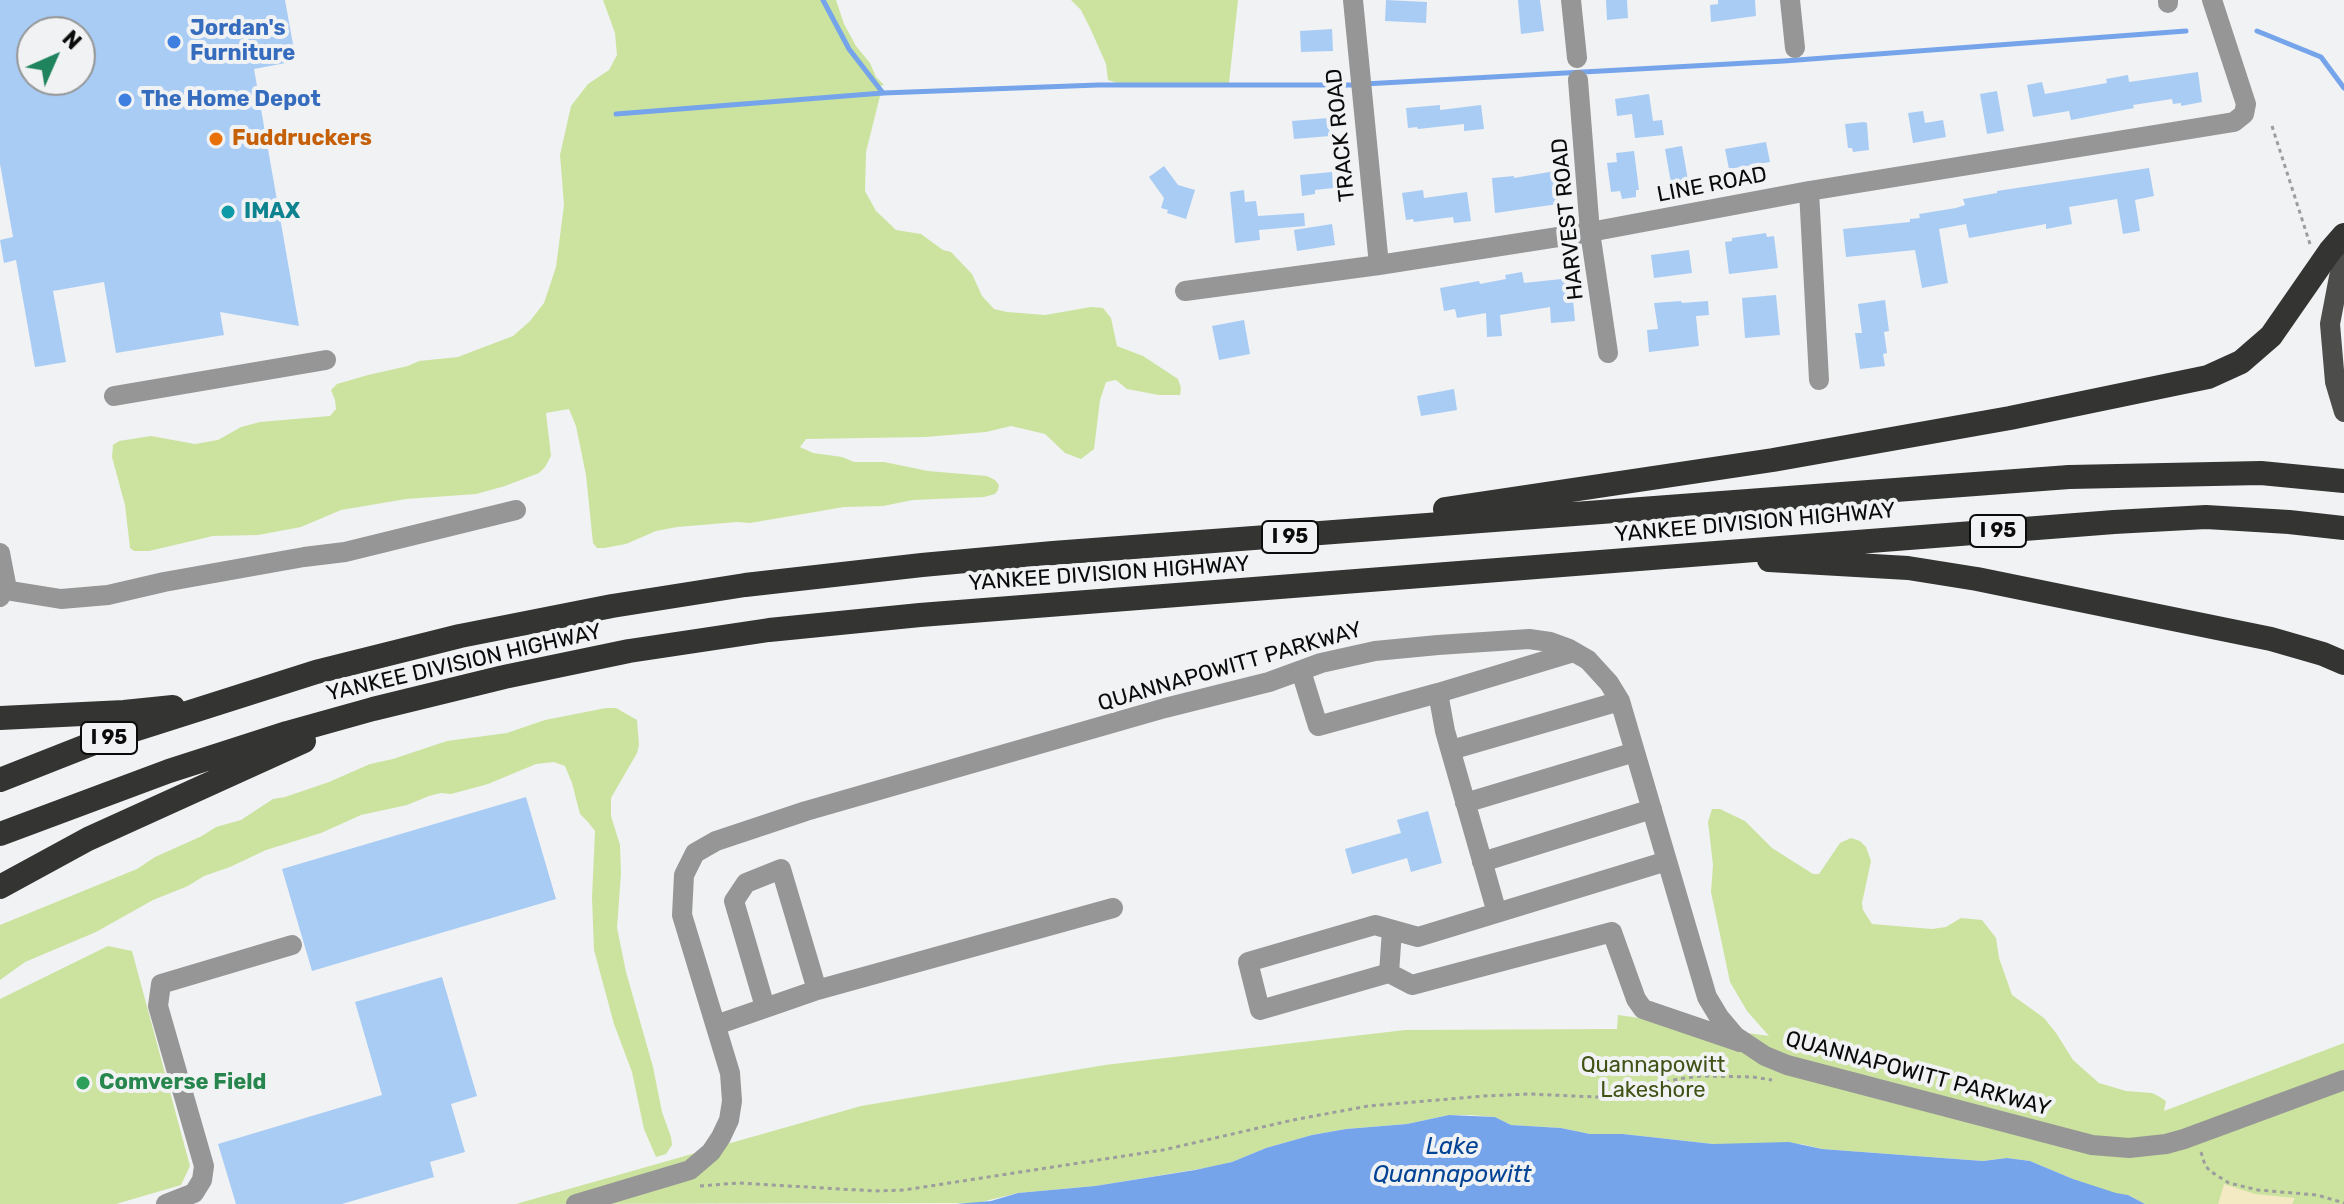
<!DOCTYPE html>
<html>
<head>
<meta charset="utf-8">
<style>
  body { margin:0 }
  #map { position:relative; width:2344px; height:1204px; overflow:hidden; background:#f1f2f3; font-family:Rubik,sans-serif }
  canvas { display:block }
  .north { position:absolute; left:16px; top:16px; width:80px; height:80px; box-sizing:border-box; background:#f1f2f3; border:2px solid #959696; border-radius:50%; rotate:45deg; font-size:22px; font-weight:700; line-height:32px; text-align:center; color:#0b0b0b }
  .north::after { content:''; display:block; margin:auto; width:28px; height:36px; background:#1f835d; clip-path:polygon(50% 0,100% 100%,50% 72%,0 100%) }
</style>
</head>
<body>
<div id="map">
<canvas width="2344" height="1204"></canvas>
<div class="north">N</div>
</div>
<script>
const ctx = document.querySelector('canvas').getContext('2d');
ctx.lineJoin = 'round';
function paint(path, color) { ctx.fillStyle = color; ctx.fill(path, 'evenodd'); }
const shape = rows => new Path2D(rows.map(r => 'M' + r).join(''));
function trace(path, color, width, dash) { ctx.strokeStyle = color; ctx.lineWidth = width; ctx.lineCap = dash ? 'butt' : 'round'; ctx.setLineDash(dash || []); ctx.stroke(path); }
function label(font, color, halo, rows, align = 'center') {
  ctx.font = font + ' Rubik,sans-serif'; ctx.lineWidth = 8; ctx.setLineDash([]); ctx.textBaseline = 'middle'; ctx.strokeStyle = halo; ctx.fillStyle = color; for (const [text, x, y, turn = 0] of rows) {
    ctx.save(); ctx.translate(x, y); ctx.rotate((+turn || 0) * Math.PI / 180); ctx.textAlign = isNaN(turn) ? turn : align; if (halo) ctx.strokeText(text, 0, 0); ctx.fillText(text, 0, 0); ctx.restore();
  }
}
const green = shape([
  [603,0,836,0,844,24,856,46,870,63,876,77,884,85,878,86,880,96,866,152,865,191,876,211,896,230,921,234,943,250,951,252,972,274,982,296,994,309,1007,312,1045,315,1091,307,1103,308,1111,318,1117,346,1143,356,1178,379,1181,388,1180,395,1159,395,1127,389,1116,380,1106,382,1100,400,1094,449,1081,459,1065,453,1045,434,1011,426,986,432,925,437,806,439,800,447,813,453,842,457,854,462,884,462,928,471,987,476,995,480,999,485,998,490,995,494,984,497,913,500,883,506,844,507,750,523,737,522,677,527,656,531,626,544,604,548,597,548,593,543,586,475,576,426,569,409,546,413,551,456,545,467,539,473,505,486,476,494,406,499,341,510,301,527,258,535,213,536,149,551,134,551,130,548,125,505,112,457,113,445,119,441,151,436,195,444,218,440,241,427,260,422,330,416,336,409,335,400,331,390,337,384,368,375,408,366,419,361,458,357,513,336,530,321,544,303,556,267,564,205,560,155,571,106,588,84,609,70,617,55,615,33],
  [1071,0,1238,0,1229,83,1212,86,1142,87,1124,85,1108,80,1106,64,1091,30,1081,10],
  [606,708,616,708,637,720,639,745,637,753,611,798,611,816,620,845,621,873,617,928,626,972,653,1067,662,1112,671,1137,672,1145,666,1154,656,1157,644,1129,632,1072,614,1024,594,950,592,898,595,831,588,822,580,814,572,783,565,766,554,762,536,764,488,784,451,794,441,793,429,796,407,805,361,815,321,833,266,850,230,867,204,876,188,886,153,900,96,932,25,962,0,980,0,925,137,869,155,857,202,836,216,827,241,820,273,799,285,797,329,782,370,764,393,759,447,741,507,733,545,720],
  [1712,809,1720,809,1745,821,1772,848,1813,874,1819,874,1840,843,1851,838,1860,841,1866,847,1871,861,1862,903,1863,910,1872,924,1932,929,1946,927,1961,918,1982,920,1996,938,1999,958,2012,995,2044,1018,2056,1033,2073,1060,2099,1083,2126,1091,2152,1093,2160,1097,2166,1101,2164,1111,2344,1043,2344,1204,2145,1204,2128,1195,2116,1194,2073,1179,2030,1161,2007,1158,1983,1161,1929,1157,1822,1149,1801,1144,1713,1144,1623,1134,1590,1134,1561,1128,1511,1125,1495,1117,1470,1115,1449,1115,1407,1124,1346,1129,1312,1135,1266,1148,1232,1162,1211,1167,1095,1186,1018,1193,977,1203,516,1204,861,1106,1105,1065,1405,1030,1617,1029,1618,1015,1769,1036,1747,1011,1730,982,1711,892,1713,865,1708,822],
  [108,946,132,951,190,1166,181,1185,116,1204,0,1204,0,999]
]);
const sand = shape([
  [2224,1184,2255,1194,2295,1198,2292,1204,2218,1204]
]);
const water = shape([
  [1449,1115,1495,1117,1511,1125,1561,1128,1590,1134,1623,1134,1713,1144,1789,1142,1822,1149,1929,1157,1983,1161,2007,1158,2030,1161,2073,1179,2116,1193,2128,1195,2145,1204,956,1204,991,1201,1018,1193,1095,1186,1195,1170,1232,1162,1266,1148,1312,1135,1346,1129,1407,1124]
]);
const stream = shape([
  [823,0,849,49,883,93],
  [2257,31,2321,57,2344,88],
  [1364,84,1784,61,2186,31],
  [616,114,883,93,1098,85,1354,85]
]);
const building = shape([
  [0,0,285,0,296,61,254,69,299,326,220,312,224,335,116,353,104,282,53,291,66,362,35,367,16,260,4,263,0,240,13,237,0,164],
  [32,32,80,32,80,80,32,80],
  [1386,0,1427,2,1426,23,1385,21],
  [1518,0,1540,0,1544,31,1521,34],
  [1606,0,1627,0,1628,18,1607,20],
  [1718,0,1755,0,1756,16,1711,22,1710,5,1718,4],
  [1332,29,1333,51,1301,52,1300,31],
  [2198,72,2202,102,2181,106,2181,103,2173,104,2172,99,2133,105,2134,108,2071,120,2069,111,2033,117,2027,85,2042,82,2045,94,2107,83,2106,79,2128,75,2129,82],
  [1997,91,2004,131,1987,134,1980,94],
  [1649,94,1653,121,1662,120,1664,135,1635,138,1632,114,1617,116,1615,99],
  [1440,105,1440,110,1481,105,1484,129,1464,131,1464,124,1418,129,1417,127,1408,128,1406,108],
  [1923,111,1925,123,1943,120,1946,137,1913,143,1908,113],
  [1328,118,1330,136,1294,139,1292,121],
  [1864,122,1867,123,1869,150,1853,152,1852,148,1848,148,1845,124],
  [1766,142,1770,162,1729,169,1725,149],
  [1682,146,1688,180,1671,183,1665,149],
  [1634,151,1639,190,1636,190,1636,197,1622,199,1620,191,1611,192,1607,163,1617,162,1616,153],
  [1164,166,1178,185,1195,190,1186,219,1167,213,1168,210,1161,208,1164,198,1149,177],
  [2149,168,2154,196,2135,200,2140,231,2123,234,2117,199,2069,207,2072,224,2046,229,2046,224,1969,238,1966,224,1939,229,1948,283,1922,288,1915,250,1846,257,1843,229,1910,222,1910,219,1920,218,1919,214,1956,208,1965,205,1963,199,1997,193,1997,191],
  [1561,170,1564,184,1555,186,1558,204,1495,213,1492,178,1514,176,1514,178],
  [1332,172,1333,188,1315,190,1315,194,1302,196,1300,175],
  [1244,190,1245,202,1256,201,1258,216,1304,213,1305,226,1259,230,1260,240,1235,243,1230,192],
  [1423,190,1424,198,1467,192,1471,221,1454,223,1453,217,1414,222,1413,219,1406,220,1402,193],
  [1332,224,1335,245,1297,251,1294,230],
  [1766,233,1767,237,1774,236,1778,268,1729,274,1725,242,1732,241,1732,238],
  [1689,250,1692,273,1654,278,1651,255],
  [1522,272,1524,283,1571,278,1575,321,1551,323,1550,307,1500,315,1502,336,1487,337,1486,313,1457,318,1455,309,1444,311,1440,288,1479,281,1480,284,1506,279,1505,275],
  [1776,295,1780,335,1745,338,1742,298],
  [1885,300,1889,331,1884,332,1887,353,1883,354,1885,366,1860,369,1855,333,1862,333,1858,304],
  [1681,301,1682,303,1708,301,1709,315,1696,316,1699,346,1649,352,1647,330,1658,329,1654,303],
  [1244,320,1250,354,1219,360,1212,326],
  [1454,389,1457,410,1421,416,1417,396],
  [526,797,556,899,312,971,282,869],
  [1428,811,1442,863,1411,872,1407,858,1352,874,1345,849,1401,833,1397,820],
  [442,977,477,1096,451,1104,465,1152,430,1162,434,1177,342,1204,236,1204,218,1144,382,1095,355,1002]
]);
const path = shape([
  [2272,126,2310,244],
  [2201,1152,2205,1165,2210,1171,2229,1183,2258,1190,2317,1195,2344,1203],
  [700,1186,738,1183,875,1191,904,1190,1163,1150,1293,1120,1368,1106,1484,1096,1529,1094,1596,1097,1616,1095,1678,1079,1702,1076,1753,1077,1772,1080]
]);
const minor = shape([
  [1353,0,1379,265],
  [1571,0,1577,58],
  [1790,0,1795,48],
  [2168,0,2168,3],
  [1578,80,1590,232,1608,353],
  [1809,191,1819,380],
  [1185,291,1379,265,1590,232,1809,191,2234,122,2244,114,2246,104,2212,0],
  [114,396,326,360],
  [0,553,6,584,0,597],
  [5,590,61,599,108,595,164,582,304,557,345,552,516,510],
  [1301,671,1318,726,1438,693],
  [1451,750,1620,701],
  [1465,803,1635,752],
  [1667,861,1418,937,1375,925,1248,962,1260,1010,1389,973,1412,985,1612,932,1636,999,1643,1009,1740,1042],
  [1482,862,1652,809],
  [1497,913,1445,731,1438,693,1574,652],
  [1389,973,1392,930],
  [765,1007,734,901,746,883,781,869,817,990,1113,908],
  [716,1025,817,990],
  [166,1204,194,1193,202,1180,204,1166,158,1006,161,984,292,945],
  [576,1204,690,1170,711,1152,721,1137,729,1120,732,1101,730,1073,682,915,684,875,695,853,716,841,806,811,1165,708,1269,682,1321,663,1375,651,1438,645,1529,639,1550,642,1569,649,1588,660,1609,683,1620,701,1707,997,1719,1017,1735,1036,1765,1056,1787,1065,2092,1145,2129,1148,2166,1144,2184,1139,2344,1080]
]);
const major = shape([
  [2344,261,2339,277,2330,324,2335,382,2344,412]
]);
const highway = shape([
  [1445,509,1773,460,2010,418,2208,377,2241,362,2271,336,2330,251,2344,235],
  [1769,560,1908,568,1977,579,2271,639,2323,654,2344,663],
  [0,718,124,712,173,707],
  [0,780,99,741,316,672,460,636,612,606,745,585,922,565,1053,553,2069,477,2261,473,2344,481],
  [0,834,169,771,287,733,373,709,504,677,629,651,769,630,920,615,2114,522,2206,517,2289,522,2344,528],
  [0,887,88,839,304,741]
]);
const markers = [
  [174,42,8,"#3f7fe0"],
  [125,100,8,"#3f7fe0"],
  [216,139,8,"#e8710a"],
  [228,212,8,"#0f9aa8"],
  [83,1083,8,"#2e9e5b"]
];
const shields = [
  [1998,531,56],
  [1290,537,56],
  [109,738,56]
];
const shieldNames = [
  ["I 95",1998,531],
  ["I 95",1290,537],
  ["I 95",109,738]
];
const shopNames = [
  ["Jordan's",190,29],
  ["Furniture",190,54],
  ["The Home Depot",141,100]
];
const streetNames = [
  ["TRACK ROAD",1341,135,-96],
  ["LINE ROAD",1712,185,-11],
  ["HARVEST ROAD",1568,219,-96],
  ["YANKEE DIVISION HIGHWAY",1755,523,-5],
  ["YANKEE DIVISION HIGHWAY",1109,574,-4],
  ["YANKEE DIVISION HIGHWAY",464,663,-13],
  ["QUANNAPOWITT PARKWAY",1230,667,-16],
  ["QUANNAPOWITT PARKWAY",1918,1074,15]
];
const foodNames = [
  ["Fuddruckers",232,139]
];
const cultureNames = [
  ["IMAX",244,212]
];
const parkNames = [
  ["Quannapowitt",1653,1066],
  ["Lakeshore",1653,1091]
];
const leisureNames = [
  ["Comverse Field",99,1083]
];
const waterNames = [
  ["Lake",1452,1147],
  ["Quannapowitt",1452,1175]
];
paint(green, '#cbe39f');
paint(sand, '#f3e9c3');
paint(water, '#75a4eb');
trace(stream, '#75a4eb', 5);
paint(building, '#a9ccf5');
trace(path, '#9d9d9e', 3, [4, 4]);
trace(minor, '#979696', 20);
trace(major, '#4d4d4c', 20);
trace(highway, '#343433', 24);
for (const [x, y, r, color] of markers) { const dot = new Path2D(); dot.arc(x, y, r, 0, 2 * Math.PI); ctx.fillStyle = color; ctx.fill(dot); trace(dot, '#f1f2f3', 3); }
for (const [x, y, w] of shields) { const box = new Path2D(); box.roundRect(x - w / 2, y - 16, w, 32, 6); ctx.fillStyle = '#f1f2f3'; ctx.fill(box); trace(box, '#0b0b0b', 2); }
label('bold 20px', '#0b0b0b', null, shieldNames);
label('bold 22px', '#366cbe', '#f1f2f3', shopNames, 'left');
label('22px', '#0b0b0b', '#f1f2f3', streetNames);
label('bold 22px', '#c56008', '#f1f2f3', foodNames, 'left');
label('bold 22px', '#0d838f', '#f1f2f3', cultureNames, 'left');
label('22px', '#405216', '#f1f2f3', parkNames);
label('bold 22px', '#27864d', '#f1f2f3', leisureNames, 'left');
label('italic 24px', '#034394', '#f1f2f3', waterNames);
</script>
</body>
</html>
